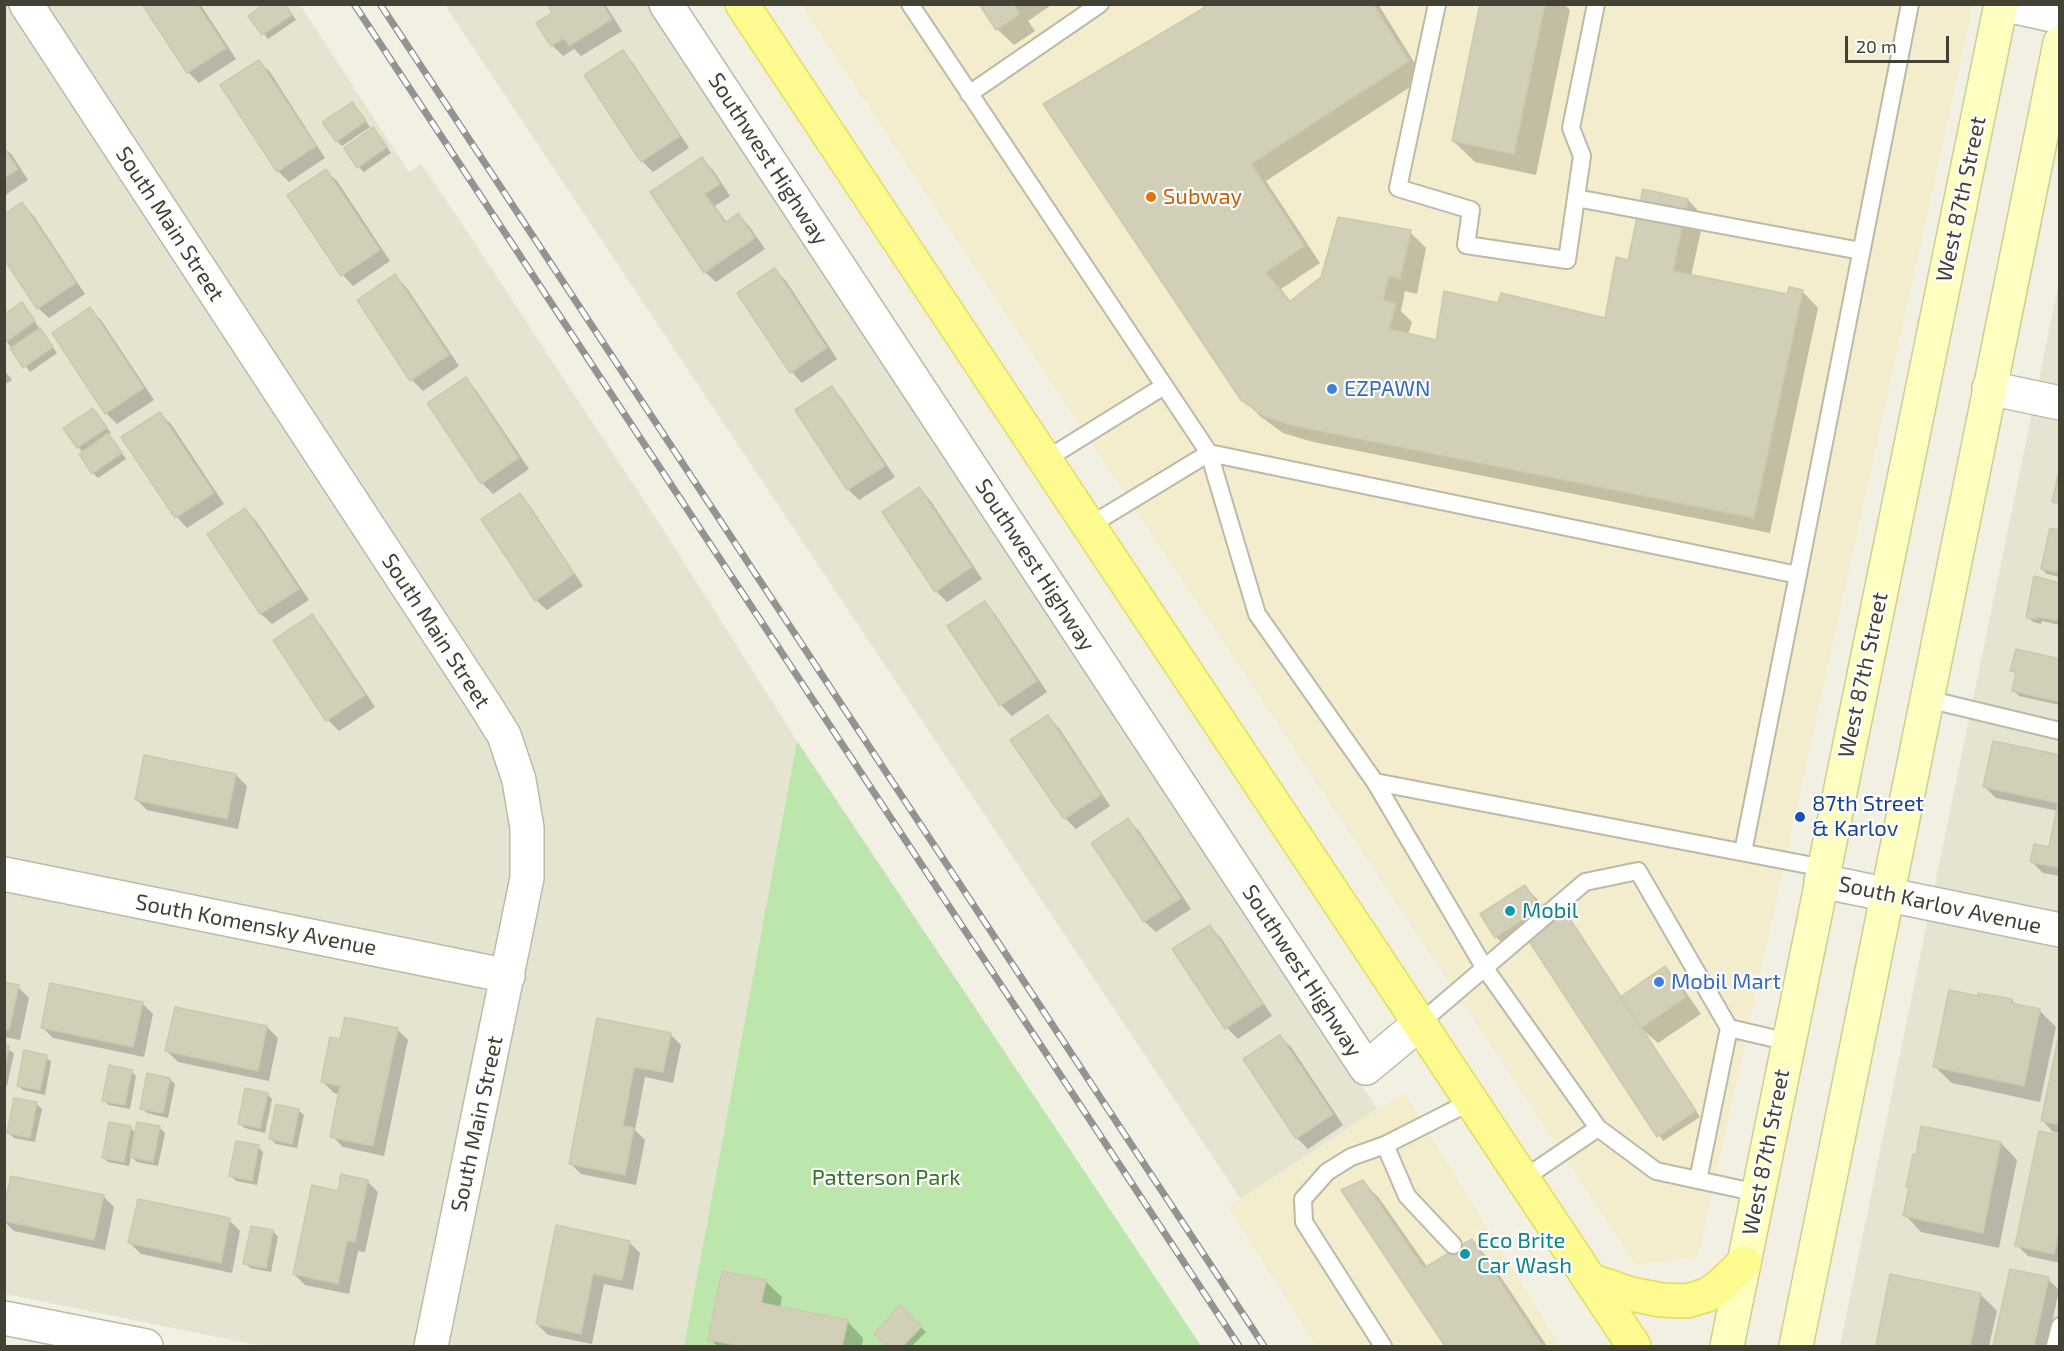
<!DOCTYPE html>
<html>
<head>
<meta charset="utf-8">
<style>
  body { margin:0 }
  #map { position:relative; width:2064px; height:1351px; overflow:hidden; background:#f1f0e3; font-family:"Exo 2",sans-serif }
  canvas { display:block }
  .frame { position:absolute; inset:0; border:6px solid #434133; pointer-events:none }
  .scale { position:absolute; left:1845px; top:36px; width:104px; height:27px; box-sizing:border-box; border:3px solid #434133; border-top:0; padding-left:8px; font-size:18px; line-height:21px; white-space:nowrap; color:#434133; -webkit-text-stroke:4px #fff; paint-order:stroke }
</style>
</head>
<body>
<div id="map">
<canvas width="2064" height="1351"></canvas>
<div class="frame"></div>
<div class="scale">20 m</div>
</div>
<script>
const ctx = document.querySelector('canvas').getContext('2d');
ctx.lineJoin = 'round';
function paint(path, color) { ctx.fillStyle = color; ctx.fill(path, 'evenodd'); }
const shape = rows => new Path2D(rows.map(r => 'M' + r).join(''));
function trace(path, color, width, dash) { ctx.strokeStyle = color; ctx.lineWidth = width; ctx.lineCap = dash ? 'butt' : 'round'; ctx.setLineDash(dash || []); ctx.stroke(path); }
function label(font, color, halo, rows, align = 'center') {
  ctx.font = font + ' "Exo 2",sans-serif'; ctx.lineWidth = 4.5; ctx.setLineDash([]); ctx.textBaseline = 'middle'; ctx.strokeStyle = halo; ctx.fillStyle = color; for (const [text, x, y, turn = 0] of rows) {
    ctx.save(); ctx.translate(x, y); ctx.rotate((+turn || 0) * Math.PI / 180); ctx.textAlign = isNaN(turn) ? turn : align; if (halo) ctx.strokeText(text, 0, 0); ctx.fillText(text, 0, 0); ctx.restore();
  }
}
const residential = shape([
  [4,5,300,5,409,172,421,164,456,215,664,531,797,741,684,1346,262,1346,5,1294],
  [445,5,650,5,1377,1109,1241,1199],
  [2059,282,2059,1346,1840,1346]
]);
const commercial = shape([
  [801,5,1973,5,1698,1257,1636,1265],
  [1405,1094,1560,1346,1316,1346,1228,1207,1377,1109]
]);
const green = shape([
  [797,741,1201,1346,684,1346]
]);
const shadow = shape([
  [144,4,200,4,236,59,199,83,188,72],
  [285,4,296,20,268,39,250,16],
  [548,4,605,4,622,31,581,56,574,49,563,56,552,45,554,14],
  [981,4,1053,4,1028,21,1035,31,1014,45,997,29],
  [1204,4,1378,4,1424,78,1266,181,1320,263,1281,289,1291,302,1410,232,1426,248,1417,294,1405,291,1401,311,1412,322,1408,335,1437,342,1499,305,1606,320,1629,262,1688,200,1704,217,1691,276,1788,296,1802,291,1818,308,1770,533,1313,442,1283,433,1260,416,1243,399,1206,8],
  [1482,4,1564,4,1570,10,1536,175,1475,162,1453,141],
  [623,52,633,63,689,148,653,172,642,161],
  [259,62,270,72,325,158,289,182,278,171],
  [352,103,370,127,342,146,337,141],
  [373,129,391,153,364,172,359,167],
  [4,148,12,155,28,180,4,196],
  [702,159,713,170,730,196,715,206,727,223,738,215,749,226,765,249,716,282,705,272],
  [326,171,337,181,390,261,353,286,343,275],
  [22,204,33,215,85,294,49,318,38,308],
  [775,270,786,281,837,359,802,383,792,372],
  [395,276,406,287,459,366,423,391,412,380],
  [26,309,57,353,30,372,4,338,4,316],
  [90,309,101,320,154,400,117,424,106,413],
  [4,370,12,380,4,385],
  [465,379,476,390,529,469,493,494,482,483],
  [832,388,842,399,895,477,859,500,848,489,797,411],
  [93,410,111,433,108,435,126,459,98,478,93,473,83,453,65,429],
  [160,414,171,424,224,504,187,528,177,517,124,438],
  [919,489,930,500,982,579,947,602,936,591],
  [520,495,530,506,583,586,547,610,536,600],
  [245,510,256,521,309,600,272,624,261,614,209,534],
  [2060,531,2060,577,2047,574,2042,569],
  [2060,583,2060,625,2042,621,2041,624,2033,622,2028,617],
  [984,603,995,614,1047,692,1012,716,1001,705],
  [311,616,322,627,375,707,339,731,328,720,275,641],
  [2060,660,2060,705,2019,696,2014,691,2017,675,2012,670],
  [1048,717,1059,728,1110,806,1076,829,1065,818],
  [2060,756,2060,876,2043,873,2032,862,2050,849,2058,811,1996,798,1985,787],
  [236,775,247,786,238,829,147,810,136,799],
  [1128,820,1139,831,1191,909,1156,932,1145,922,1093,843],
  [1525,887,1541,903,1554,923,1566,915,1571,920,1622,998,1665,968,1681,985,1701,1014,1658,1043,1644,1031,1700,1117,1663,1141,1531,941,1512,953,1496,937],
  [1210,927,1221,938,1272,1016,1238,1039,1227,1028,1175,950],
  [4,984,18,987,29,998,20,1040,4,1037],
  [1979,998,2012,1000,2017,1006,2039,1010,2056,1027,2040,1102,1952,1083,1935,1067],
  [142,1003,153,1014,144,1057,53,1038,42,1027],
  [598,1020,670,1034,681,1045,673,1083,645,1077,635,1130,645,1140,636,1185,581,1174,570,1163],
  [267,1027,278,1038,269,1081,178,1062,167,1051],
  [397,1029,408,1040,384,1156,343,1147,332,1136,340,1094,334,1093,323,1082,341,1040],
  [1280,1037,1291,1047,1343,1125,1308,1149,1297,1138],
  [2060,1038,2060,1133,2053,1132,2043,1121],
  [4,1047,14,1053,7,1086,4,1085],
  [46,1057,51,1062,45,1095,23,1090,18,1085],
  [131,1071,136,1076,130,1109,109,1105,103,1100],
  [170,1079,175,1084,168,1118,147,1113,142,1108],
  [267,1094,272,1099,265,1133,245,1128,239,1123],
  [36,1103,42,1109,35,1142,14,1138,9,1133],
  [298,1110,304,1115,297,1148,276,1144,271,1139],
  [131,1128,136,1134,160,1128,165,1133,158,1166,137,1162,131,1156,129,1166,108,1162,103,1157],
  [2060,1137,2060,1263,2028,1256,2017,1245],
  [2001,1143,2017,1160,1999,1248,1921,1232,1905,1215,1910,1190,1907,1187,1917,1156],
  [258,1147,263,1152,257,1185,236,1181,231,1176],
  [367,1181,378,1192,365,1252,358,1251,349,1294,305,1285,294,1274,339,1193],
  [1363,1182,1379,1198,1428,1268,1472,1241,1488,1258,1547,1346,1447,1346,1344,1190],
  [103,1196,114,1207,105,1250,14,1231,4,1221,4,1213],
  [229,1220,240,1231,232,1273,141,1254,130,1243],
  [557,1227,629,1242,640,1253,633,1290,604,1284,592,1344,548,1335,537,1324],
  [273,1231,278,1237,271,1272,250,1268,245,1263],
  [2011,1271,2048,1279,2059,1290,2047,1346,1995,1346],
  [1891,1276,1980,1294,1997,1311,1989,1346,1877,1346],
  [765,1281,782,1297,780,1308,847,1321,863,1338,862,1346,717,1346,710,1339],
  [900,1307,926,1332,912,1346,890,1346,876,1334]
]);
const building = shape([
  [142,4,197,4,226,48,187,73,142,4],
  [264,4,285,4,292,15,262,35,248,16,264,4],
  [547,4,602,4,612,19,569,46,564,38,551,46,536,23,552,13,547,4],
  [979,4,1013,4,1020,14,996,30,979,4],
  [1202,4,1373,4,1409,61,1251,164,1305,246,1266,272,1289,302,1321,277,1338,217,1411,230,1400,279,1389,276,1383,300,1396,304,1389,329,1436,340,1444,291,1498,303,1501,293,1605,318,1616,257,1628,260,1643,189,1688,199,1673,271,1787,294,1789,287,1803,290,1754,518,1295,426,1265,417,1241,400,1043,104,1204,8,1202,4],
  [1480,4,1545,4,1514,154,1452,141,1480,4],
  [623,50,680,136,641,162,584,75,623,50],
  [259,60,316,146,277,172,220,85,259,60],
  [352,102,366,121,336,142,322,122,352,102],
  [373,127,387,147,357,168,344,148,373,127],
  [4,148,18,169,4,178,4,148],
  [702,157,720,184,705,194,725,223,738,213,755,238,704,273,650,192,702,157],
  [326,169,380,250,341,276,287,195,326,169],
  [22,202,76,283,37,309,4,259,4,214,22,202],
  [775,268,827,348,790,373,737,293,775,268],
  [395,274,449,355,410,381,357,300,395,274],
  [22,302,35,321,6,342,4,314,22,302],
  [90,307,144,388,105,414,52,333,90,307],
  [40,328,53,347,23,368,10,348,40,328],
  [466,377,519,458,481,484,427,403,466,377],
  [832,386,885,466,847,490,795,410,832,386],
  [93,408,107,428,77,448,63,428,93,408],
  [160,412,214,493,175,518,121,437,160,412],
  [108,433,122,453,92,474,79,454,108,433],
  [2059,470,2060,471,2060,504,2052,502,2059,470],
  [919,487,972,567,935,592,882,512,919,487],
  [520,493,574,574,535,601,481,519,520,493],
  [245,508,299,589,260,614,207,534,245,508],
  [2050,528,2060,530,2060,573,2041,569,2050,528],
  [2034,576,2060,583,2060,621,2037,617,2036,619,2026,618,2034,576],
  [985,601,1037,681,1000,706,947,626,985,601],
  [312,614,365,695,326,721,273,640,312,614],
  [2016,649,2060,659,2060,702,2012,691,2016,672,2010,671,2016,649],
  [1048,715,1101,795,1064,819,1010,740,1048,715],
  [1993,741,2060,755,2060,868,2030,862,2034,844,2049,847,2058,803,1983,787,1993,741],
  [144,755,236,774,227,819,135,800,144,755],
  [1128,818,1181,898,1144,922,1091,843,1128,818],
  [1525,885,1540,908,1495,938,1480,914,1525,885],
  [1566,913,1696,1111,1657,1137,1527,938,1566,913],
  [1210,925,1263,1004,1225,1029,1172,949,1210,925],
  [1665,966,1686,997,1641,1028,1620,997,1665,966],
  [4,982,19,985,9,1030,4,1029,4,982],
  [50,983,143,1002,133,1047,41,1028,50,983],
  [1949,990,1978,996,1978,993,2012,999,2011,1003,2040,1009,2024,1086,1933,1067,1949,990],
  [175,1007,267,1026,258,1071,165,1051,175,1007],
  [345,1017,398,1028,373,1146,330,1137,340,1086,321,1082,330,1037,340,1039,345,1017],
  [597,1018,671,1033,663,1072,634,1067,623,1126,634,1128,625,1175,569,1164,597,1018],
  [2060,1030,2060,1125,2041,1121,2060,1030],
  [1280,1035,1333,1114,1296,1139,1243,1059,1280,1035],
  [4,1045,9,1046,4,1070,4,1045],
  [24,1050,47,1055,40,1090,17,1086,24,1050],
  [109,1065,132,1070,125,1105,102,1101,109,1065],
  [147,1073,170,1078,163,1113,140,1109,147,1073],
  [245,1088,268,1093,260,1128,238,1124,245,1088],
  [14,1098,37,1102,30,1138,7,1133,14,1098],
  [276,1104,299,1109,292,1144,269,1139,276,1104],
  [109,1122,131,1126,124,1162,102,1158,109,1122],
  [137,1122,160,1126,153,1162,130,1157,137,1122],
  [1921,1126,2001,1142,1983,1233,1903,1216,1909,1188,1906,1187,1913,1154,1916,1155,1921,1126],
  [2039,1131,2060,1135,2060,1227,2054,1254,2015,1246,2039,1131],
  [236,1141,259,1145,252,1181,229,1176,236,1141],
  [341,1174,368,1180,355,1242,347,1241,338,1284,293,1274,312,1185,338,1191,341,1174],
  [11,1176,104,1195,94,1240,4,1221,4,1206,11,1176],
  [1363,1180,1424,1268,1472,1239,1543,1346,1445,1346,1341,1190,1363,1180],
  [138,1199,230,1218,221,1263,128,1243,138,1199],
  [556,1225,630,1241,622,1280,593,1274,581,1334,536,1324,556,1225],
  [251,1226,273,1230,266,1268,243,1264,251,1226],
  [2010,1269,2049,1277,2034,1346,1993,1346,2010,1269],
  [722,1271,766,1280,761,1303,848,1320,842,1346,742,1346,708,1340,722,1271],
  [1890,1274,1981,1293,1970,1346,1876,1346,1890,1274],
  [900,1305,922,1326,903,1346,888,1346,874,1334,900,1305]
]);
const service = shape([
  [910,4,1209,453,1798,575,1910,4],
  [1437,4,1398,188,1471,210,1466,245,1567,260,1582,156,1571,128,1596,4],
  [969,94,1100,4],
  [1576,198,1861,251],
  [1045,460,1164,386],
  [1089,526,1209,453,1257,614,1375,782,1824,868],
  [1927,699,2060,731],
  [1375,782,1484,967,1598,1128,1523,1179],
  [1743,852,1798,575],
  [1419,1024,1585,882,1638,871,1729,1028,1789,1042],
  [1598,1128,1656,1171,1758,1193],
  [1385,1145,1407,1196,1453,1245],
  [1698,1180,1729,1028],
  [1383,1346,1304,1222,1303,1199,1327,1172,1351,1157,1385,1145,1470,1102],
  [2055,1346,2060,1326]
]);
const minor = shape([
  [26,4,482,700,504,735,519,780,527,828,527,878,431,1346],
  [666,4,1366,1068,1419,1024],
  [2002,4,2060,17],
  [1989,388,2060,403],
  [4,874,508,976],
  [1821,881,2060,930],
  [4,1318,146,1346]
]);
const secondary = shape([
  [1727,1346,2001,4],
  [1796,1346,2060,43]
]);
const primary = shape([
  [742,4,1634,1346],
  [1590,1280,1631,1294,1661,1300,1687,1301,1707,1295,1720,1286,1744,1263]
]);
const rail = shape([
  [354,4,1239,1346],
  [380,4,1264,1346]
]);
const markers = [
  [1151,197,6,"#e8710a"],
  [1332,389,6,"#3f7fe0"],
  [1800,817,6,"#1a4fb4"],
  [1510,911,6,"#0f9aa8"],
  [1659,982,6,"#3f7fe0"],
  [1465,1254,6,"#0f9aa8"]
];
const streetNames = [
  ["Southwest Highway",768,159,57],
  ["West 87th Street",1961,199,-78],
  ["South Main Street",170,224,57],
  ["Southwest Highway",1035,565,57],
  ["South Main Street",436,631,57],
  ["West 87th Street",1863,675,-78],
  ["South Karlov Avenue",1940,905,12],
  ["South Komensky Avenue",256,925,11],
  ["Southwest Highway",1302,971,57],
  ["South Main Street",477,1124,-78],
  ["West 87th Street",1766,1152,-79]
];
const foodNames = [
  ["Subway",1163,197]
];
const shopNames = [
  ["EZPAWN",1344,389],
  ["Mobil Mart",1671,982]
];
const transitNames = [
  ["87th Street",1812,804],
  ["& Karlov",1812,829]
];
const cultureNames = [
  ["Mobil",1522,911],
  ["Eco Brite",1477,1241],
  ["Car Wash",1477,1266]
];
const parkNames = [
  ["Patterson Park",886,1178]
];
paint(residential, '#e5e4d1');
paint(commercial, '#f4edcd');
paint(green, '#bce6ab');
paint(shadow, '#0003');
paint(building, '#d2cfb8');
trace(building, '#cdc9ac', 1.5);
trace(service, '#bcbaa6', 20);
trace(minor, '#bcbaa6', 36);
trace(secondary, '#cecd91', 36);
trace(primary, '#e1dc61', 36);
trace(service, '#fff', 16);
trace(minor, '#fff', 33);
trace(secondary, '#fdfec0', 33);
trace(primary, '#fdfa90', 33);
trace(rail, '#939393', 7);
trace(rail, '#fff', 4.5, [14]);
for (const [x, y, r, color] of markers) { const dot = new Path2D(); dot.arc(x, y, r, 0, 2 * Math.PI); ctx.fillStyle = color; ctx.fill(dot); trace(dot, '#fff', 2); }
label('22px', '#434133', '#fff', streetNames);
label('22px', '#c56008', '#fff', foodNames, 'left');
label('22px', '#366cbe', '#fff', shopNames, 'left');
label('22px', '#164399', '#fff', transitNames, 'left');
label('22px', '#0d838f', '#fff', cultureNames, 'left');
label('22px', '#317328', '#fff', parkNames);
</script>
</body>
</html>
